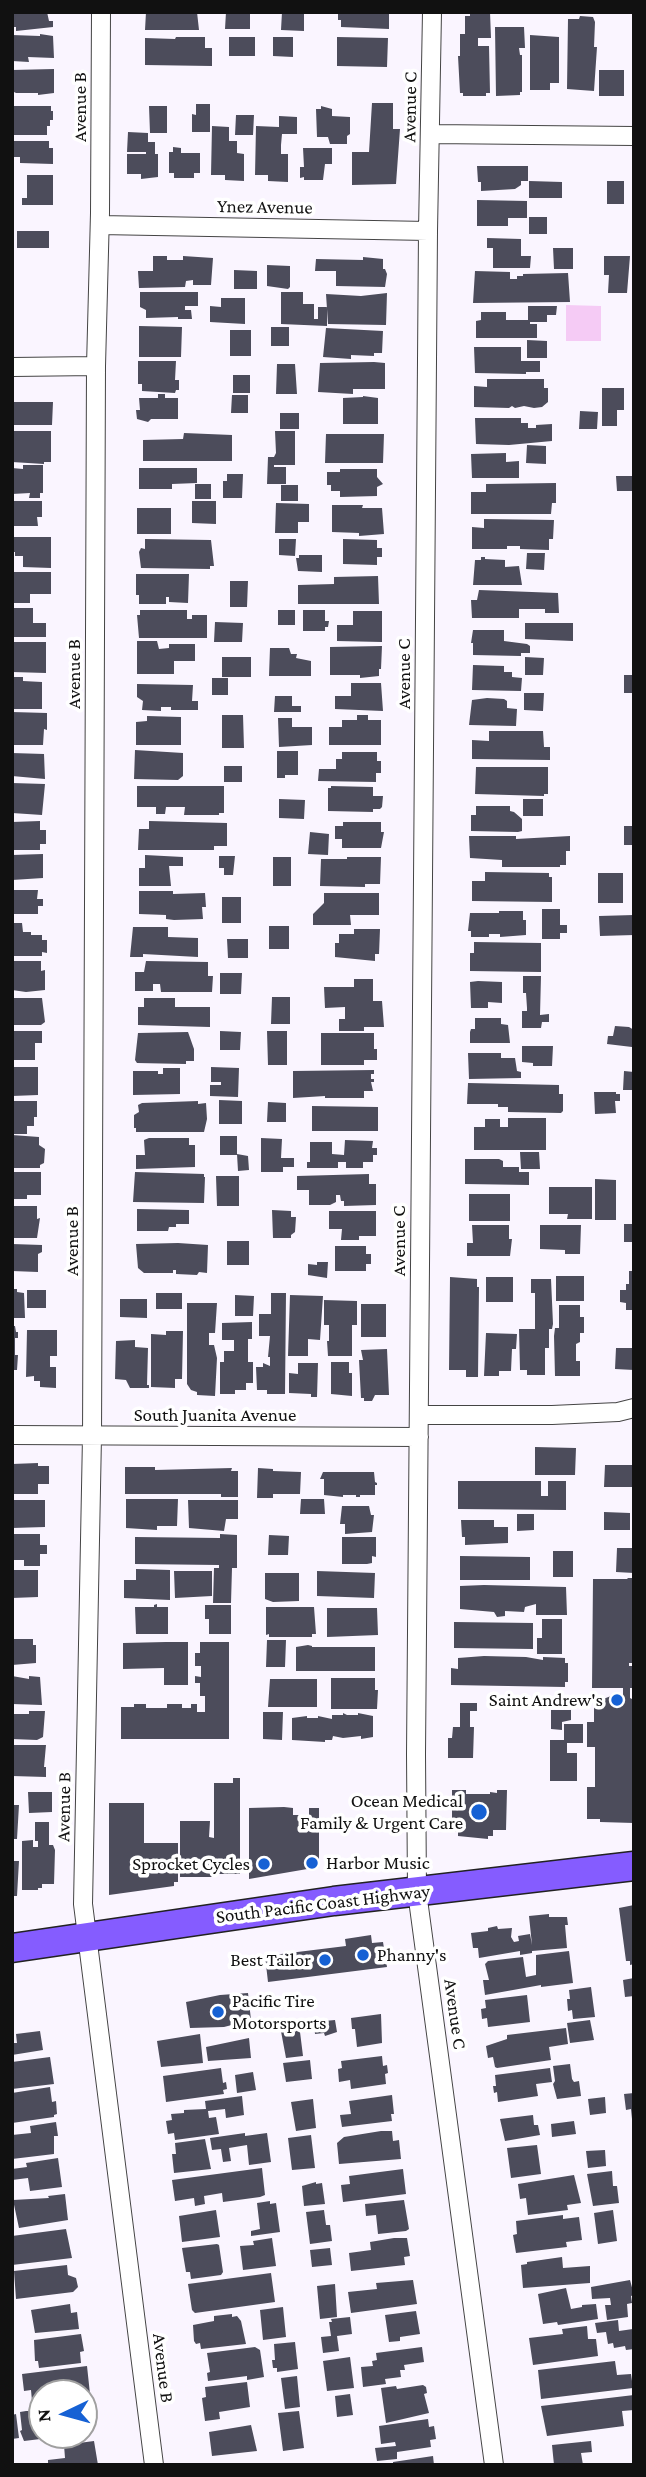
<!DOCTYPE html>
<html>
<head>
<meta charset="utf-8">
<style>
  body { margin:0 }
  #map { position:relative; width:646px; height:2477px; overflow:hidden; background:#faf5ff; font-family:"Crimson Pro",serif }
  canvas { display:block }
  .frame { position:absolute; inset:0; border:14px solid #111; pointer-events:none }
  .north { position:absolute; left:28px; top:2379px; width:70px; height:70px; box-sizing:border-box; background:#fff; border:2px solid #a0a0a0; border-radius:50%; rotate:265deg; font-size:19px; font-weight:700; line-height:28px; text-align:center; color:#111 }
  .north::after { content:''; display:block; margin:auto; width:24px; height:32px; background:#1661d4; clip-path:polygon(50% 0,100% 100%,50% 72%,0 100%) }
</style>
</head>
<body>
<div id="map">
<canvas width="646" height="2477"></canvas>
<div class="frame"></div>
<div class="north">N</div>
</div>
<script>
const ctx = document.querySelector('canvas').getContext('2d');
ctx.lineJoin = 'round';
function paint(path, color) { ctx.fillStyle = color; ctx.fill(path, 'evenodd'); }
const shape = rows => new Path2D(rows.map(r => 'M' + r).join(''));
function trace(path, color, width, dash) { ctx.strokeStyle = color; ctx.lineWidth = width; ctx.lineCap = dash ? 'butt' : 'round'; ctx.setLineDash(dash || []); ctx.stroke(path); }
function label(font, color, halo, rows, align = 'center') {
  ctx.font = font + ' "Crimson Pro",serif'; ctx.lineWidth = 7; ctx.setLineDash([]); ctx.textBaseline = 'middle'; ctx.strokeStyle = halo; ctx.fillStyle = color; for (const [text, x, y, turn = 0] of rows) {
    ctx.save(); ctx.translate(x, y); ctx.rotate((+turn || 0) * Math.PI / 180); ctx.textAlign = isNaN(turn) ? turn : align; if (halo) ctx.strokeText(text, 0, 0); ctx.fillText(text, 0, 0); ctx.restore();
  }
}
const pitch = shape([
  [566,305,601,306,601,341,566,341]
]);
const building = shape([
  [12,12,47,12,49,21,53,21,53,27,16,31,16,27,12,27],
  [146,12,197,12,199,30,145,30],
  [226,12,250,12,250,29,225,29],
  [282,12,304,12,304,31,281,30],
  [338,12,389,12,389,29,341,27,341,20,338,20],
  [470,12,490,12,491,38,478,38,478,46,489,46,490,93,486,93,486,96,463,96,463,93,460,93,458,56,460,56,460,34,465,34,465,16,470,16],
  [580,16,593,17,595,22,594,47,597,47,594,91,567,89,568,19,579,19],
  [495,27,524,27,525,48,519,48,520,55,522,55,522,92,520,92,520,95,496,96],
  [40,34,53,36,54,58,28,57,29,62,12,61,12,35,40,36],
  [530,35,559,37,559,83,550,83,550,90,530,90],
  [176,37,205,37,205,48,212,48,212,66,145,65,145,38,175,39],
  [229,37,255,37,255,56,229,56],
  [273,37,293,37,293,57,273,56],
  [337,37,388,38,387,67,337,66],
  [54,69,54,93,38,95,38,93,16,93,12,91,12,70],
  [599,70,624,70,624,96,599,96],
  [372,103,393,103,393,129,400,129,396,184,352,185,352,152,369,152],
  [196,104,210,104,210,132,192,132,192,114,196,115],
  [12,106,51,106,51,111,53,111,53,120,50,120,50,126,47,126,47,135,12,135],
  [149,106,167,106,167,133,150,133],
  [321,106,332,109,332,116,350,117,350,134,347,136,347,144,330,144,328,137,317,137,316,109,321,109],
  [236,115,254,115,253,135,235,135],
  [279,116,297,117,297,134,282,134,281,145,281,154,288,154,288,182,268,181,268,175,255,175,256,126,279,127],
  [212,126,229,127,229,141,237,141,237,153,244,154,244,181,225,180,225,175,211,175],
  [128,132,148,133,148,142,155,142,155,154,158,154,158,177,141,179,141,174,127,174,127,154,146,154,146,152,127,152],
  [12,141,49,141,49,148,53,148,53,164,20,163,20,157,12,157],
  [173,147,181,148,181,153,200,153,200,173,194,173,194,178,174,178,174,173,169,173,169,152,173,152],
  [303,148,332,148,332,164,325,164,323,180,304,180,304,177,300,178,300,167,304,167],
  [477,166,528,166,528,181,521,181,521,185,515,189,481,191,481,182,478,182],
  [27,175,53,175,53,205,22,205,22,198,27,198],
  [529,181,562,182,562,198,529,198],
  [607,181,624,181,624,204,607,204],
  [477,200,527,201,527,218,508,218,508,226,477,226],
  [529,217,547,217,547,234,529,234],
  [17,231,49,231,49,248,17,248],
  [487,238,521,239,521,256,531,256,530,268,493,268,493,248,487,248],
  [553,248,573,248,573,269,554,269],
  [153,256,167,256,167,260,183,260,183,256,213,258,211,285,193,285,193,280,186,281,185,287,139,288,138,271,153,271],
  [604,256,630,256,627,293,608,293,609,275,604,275],
  [363,257,383,259,383,269,385,269,387,274,385,287,336,286,336,271,315,271,316,259,363,260],
  [267,265,290,266,290,287,288,289,267,286],
  [234,270,257,271,257,289,234,289],
  [475,271,510,272,510,279,517,279,517,276,523,276,523,274,568,273,570,302,473,303],
  [140,292,198,292,198,306,185,306,185,310,191,310,192,319,178,319,178,317,146,318,146,310,140,307],
  [281,292,303,292,303,304,314,304,314,319,318,319,318,307,327,307,327,326,281,324],
  [387,293,386,325,328,324,326,294,361,296],
  [221,298,245,298,245,324,210,322,210,306,221,307],
  [528,306,557,306,556,315,547,315,547,322,530,322,530,324,537,324,537,338,476,338,476,321,481,320,481,312,506,312,506,320,528,320],
  [139,326,182,327,181,357,139,357],
  [271,327,289,327,289,346,271,346],
  [326,328,383,331,382,353,374,353,374,356,351,355,351,359,323,357],
  [230,330,251,330,251,356,230,356],
  [527,340,547,341,547,358,527,358],
  [474,347,521,347,521,361,540,361,540,372,526,372,526,374,475,373],
  [138,361,176,361,175,380,179,380,179,390,176,390,175,393,142,391,142,384,138,384],
  [374,362,385,363,385,389,353,389,353,394,318,392,320,363],
  [277,364,295,364,297,394,276,394],
  [233,375,250,375,250,393,233,393],
  [487,379,544,379,544,388,548,388,548,402,542,407,534,408,524,406,515,408,512,406,509,408,474,407,474,386,487,387],
  [602,388,624,388,624,410,617,410,617,426,602,426],
  [158,394,165,394,165,398,178,398,178,419,151,419,148,422,137,419,136,410,140,410,139,398,158,398],
  [232,395,248,395,248,413,231,413],
  [363,396,378,398,378,424,343,424,343,398,363,397],
  [12,402,53,402,52,425,12,425],
  [580,411,598,412,597,429,579,429],
  [280,413,299,413,299,429,280,429],
  [475,418,521,418,521,423,528,423,528,428,536,428,536,425,552,424,552,441,509,445,476,444],
  [12,431,51,431,51,462,44,462,44,464,12,462],
  [275,431,295,431,295,465,274,465,274,467,286,467,286,484,267,484,268,457,274,457,276,453],
  [184,433,232,435,232,461,143,461,143,440,183,439],
  [326,434,384,434,383,463,325,463],
  [527,445,546,446,546,464,526,463],
  [506,453,506,462,519,461,519,478,472,478,471,454],
  [23,465,43,465,43,493,40,493,40,498,29,498,30,493,12,494,12,468,23,469],
  [139,468,197,468,197,483,172,484,172,489,139,489],
  [340,469,377,469,377,477,383,484,377,487,377,496,340,497,340,491,331,491,331,485,327,485,327,472,340,472],
  [227,474,243,474,242,498,223,498,223,481,227,481],
  [616,476,634,476,634,491,617,491],
  [556,483,556,503,552,503,551,514,471,514,471,492,486,492,486,484],
  [195,484,211,484,211,499,195,499],
  [281,485,298,485,298,501,281,501],
  [12,501,42,501,42,517,37,517,38,526,12,526],
  [192,501,216,501,216,524,192,523],
  [276,503,309,504,309,522,298,522,298,533,275,533],
  [332,505,363,505,362,508,382,508,384,534,359,536,359,533,332,532],
  [137,508,171,508,171,534,137,534],
  [484,519,554,520,553,539,549,539,549,550,520,549,520,546,507,546,507,549,472,549,472,527,484,528],
  [12,537,51,537,51,568,23,567,23,556,15,556,15,552,12,552],
  [145,539,211,540,214,566,210,566,210,569,141,568,139,552,141,548,145,549],
  [279,539,296,539,295,556,279,555],
  [343,539,377,540,377,548,382,548,382,557,377,557,377,565,343,564],
  [527,553,545,553,544,570,526,569],
  [299,555,322,555,322,572,298,571,296,558,299,558],
  [481,557,485,557,485,559,505,560,505,567,519,566,522,585,473,585,475,560,481,560],
  [14,572,51,572,51,594,30,594,30,603,12,603],
  [136,574,189,574,188,603,169,602,169,597,166,597,166,604,139,604,139,595,136,595],
  [378,576,379,604,298,604,298,585,334,584,334,577],
  [230,581,248,581,247,607,230,607],
  [479,590,558,593,559,613,545,613,545,609,519,609,519,618,472,618,471,600,477,600],
  [12,608,33,608,33,623,46,623,46,637,12,637],
  [140,610,187,610,187,619,192,619,192,615,207,615,207,638,139,638,137,615,140,615],
  [278,610,295,610,295,625,278,625],
  [303,610,325,610,325,621,329,621,328,627,325,627,325,631,303,631],
  [353,611,382,611,382,642,337,641,337,625,353,625],
  [215,622,243,623,242,642,214,642],
  [525,623,573,623,573,641,525,639],
  [473,630,504,630,504,641,527,644,530,646,530,653,521,653,521,656,473,655,473,643,471,643],
  [137,641,157,641,159,649,169,648,169,644,195,644,195,661,174,661,174,674,137,674],
  [12,642,46,642,46,673,12,672],
  [382,646,381,669,379,669,379,676,360,678,360,675,330,675,330,647],
  [270,648,289,648,291,654,297,654,296,658,311,661,311,676,269,676],
  [222,657,251,657,251,677,222,677],
  [525,657,544,658,543,675,525,675],
  [473,665,504,666,504,672,512,672,512,677,522,678,521,691,472,690],
  [624,675,634,675,634,693,624,693],
  [12,677,23,677,23,681,42,682,42,709,12,709],
  [212,678,228,678,228,695,212,695],
  [351,683,381,683,383,711,335,709,335,696,351,696],
  [137,684,193,685,192,701,198,701,198,710,171,710,171,707,161,707,161,711,142,710,143,701,137,697],
  [524,693,544,693,543,711,524,710],
  [275,696,292,696,292,706,301,706,301,712,274,712],
  [487,698,504,699,507,701,507,708,517,709,516,726,469,725,472,700],
  [12,712,47,713,47,730,44,729,43,745,12,745],
  [222,715,243,715,244,748,222,748],
  [357,715,368,715,368,720,381,720,381,745,329,745,329,727,342,727,342,720,357,720],
  [147,716,181,717,181,745,136,745,136,722,147,721],
  [278,718,292,718,292,727,312,727,312,745,279,747],
  [489,731,543,731,544,747,550,747,550,760,472,759,472,740,489,741],
  [135,750,183,753,183,776,178,780,134,779],
  [277,751,298,751,298,775,285,775,285,778,277,778],
  [342,752,377,752,377,761,381,761,381,773,376,773,376,782,318,781,319,769,336,769,336,759,342,759],
  [12,753,44,754,45,779,12,776],
  [224,766,242,766,242,782,224,782],
  [476,767,548,767,548,794,544,794,544,796,475,794],
  [12,783,45,784,42,815,12,813],
  [137,786,224,786,224,813,219,813,219,815,184,815,185,807,166,807,165,814,156,814,156,807,137,807],
  [331,786,373,787,373,796,383,796,382,807,380,809,373,809,373,812,328,811,328,788,331,788],
  [279,799,305,800,304,819,279,818],
  [523,799,543,799,543,816,523,816],
  [476,806,510,806,510,811,514,812,522,819,522,831,518,832,471,831,471,815,476,815],
  [40,821,40,830,46,830,46,844,40,844,40,850,12,850,12,822],
  [149,821,227,823,227,846,214,846,214,850,138,850,139,829,149,829],
  [343,822,381,822,381,832,384,832,381,848,342,848,342,839,335,839,335,826,343,826],
  [624,826,634,826,634,845,624,845],
  [310,832,329,834,328,855,308,854],
  [469,836,516,836,516,839,570,836,570,851,566,851,566,865,560,865,560,867,502,867,502,860,470,858],
  [43,854,43,878,12,880,12,855],
  [145,855,183,857,183,866,169,866,171,886,139,886,139,868,145,868],
  [219,856,235,856,233,875,224,875,224,868,219,868],
  [273,857,291,857,291,886,273,886],
  [347,857,381,857,380,884,365,884,365,887,320,886,321,859,347,859],
  [485,872,549,873,549,877,552,877,552,902,472,901,472,881,485,881],
  [598,873,623,873,623,903,598,903],
  [12,890,38,890,37,899,43,899,43,906,38,906,38,914,12,914],
  [139,891,173,891,173,894,205,893,206,907,202,907,203,919,174,920,166,919,166,915,139,914],
  [324,893,379,893,379,915,350,915,351,925,313,925,313,914,324,903],
  [222,897,241,897,241,923,222,923],
  [542,909,560,909,560,925,567,925,567,933,560,933,560,939,542,939],
  [499,911,523,911,523,920,526,920,526,935,500,937,500,934,489,934,489,937,471,937,471,931,468,931,470,913,499,913],
  [634,915,634,935,600,936,599,916],
  [12,923,22,923,23,932,31,932,31,935,42,935,42,940,47,940,47,953,42,952,42,956,12,956],
  [269,926,289,926,289,949,269,949],
  [133,927,168,927,168,937,198,938,198,957,143,954,143,957,130,957],
  [354,929,380,929,379,954,375,954,375,961,335,957,335,943,339,943,339,934,354,934],
  [227,939,248,939,248,958,228,958],
  [474,942,541,943,541,972,470,971,470,953,474,953],
  [12,961,41,961,41,971,45,970,45,990,26,992,12,990],
  [146,961,208,962,208,976,213,976,212,992,161,992,160,984,153,984,153,991,135,991,135,972,144,972],
  [220,973,242,973,241,994,220,994],
  [523,976,541,976,540,1015,549,1014,549,1022,542,1022,541,1028,522,1028,522,1011,527,1011,527,1008,526,993,523,993],
  [354,979,373,979,373,1001,382,1001,384,1027,364,1027,364,1031,339,1031,339,1019,345,1019,345,1007,325,1008,324,987,354,987],
  [478,981,502,982,502,1003,488,1002,488,1008,471,1008,470,982],
  [272,997,290,997,290,1024,271,1024],
  [12,998,42,998,45,1022,41,1025,12,1025],
  [144,998,175,998,175,1007,210,1007,210,1027,138,1025,138,1007,144,1007],
  [475,1018,501,1018,501,1024,508,1025,510,1043,470,1043,470,1032,471,1029,475,1029],
  [615,1026,629,1027,634,1030,632,1047,607,1044,608,1036,613,1036],
  [12,1031,42,1031,42,1043,35,1043,35,1060,12,1060],
  [220,1031,241,1032,240,1050,220,1050],
  [267,1031,287,1031,287,1065,268,1065],
  [188,1032,194,1049,194,1061,186,1061,186,1064,137,1063,135,1060,138,1033],
  [321,1033,374,1033,374,1049,377,1049,377,1060,364,1060,364,1065,321,1065],
  [522,1046,553,1046,552,1066,533,1066,533,1063,522,1062],
  [468,1053,501,1053,501,1058,515,1058,517,1071,521,1072,521,1078,469,1079],
  [12,1067,38,1067,38,1095,12,1096],
  [211,1067,239,1068,238,1097,210,1096,210,1085,221,1085,221,1082,211,1082],
  [163,1068,180,1068,180,1094,133,1095,133,1071,158,1071,158,1074,163,1074],
  [374,1070,374,1074,371,1074,371,1079,374,1079,374,1082,371,1082,373,1091,364,1091,364,1098,325,1098,325,1096,293,1098,293,1071],
  [624,1071,634,1072,634,1090,623,1090],
  [468,1083,559,1085,559,1094,563,1094,563,1111,561,1113,508,1112,508,1107,498,1107,498,1104,467,1104],
  [594,1092,616,1092,616,1094,620,1094,620,1101,615,1101,616,1113,595,1114],
  [219,1100,242,1101,242,1124,219,1124],
  [12,1101,37,1101,37,1117,34,1117,34,1126,27,1126,27,1134,12,1134],
  [198,1101,198,1104,206,1103,207,1119,204,1132,136,1132,136,1128,134,1128,134,1115,139,1112,138,1105,142,1103],
  [268,1102,286,1103,286,1122,267,1122],
  [312,1106,378,1107,378,1131,312,1131],
  [508,1118,546,1118,546,1150,474,1150,474,1127,485,1127,485,1119,500,1119,500,1127,508,1127],
  [12,1135,39,1137,39,1145,45,1149,44,1163,40,1165,40,1168,12,1168],
  [220,1136,237,1136,237,1155,220,1155],
  [149,1138,189,1138,189,1145,195,1145,195,1167,136,1169,136,1155,145,1155,144,1140],
  [261,1138,282,1139,281,1158,294,1158,294,1167,283,1167,283,1172,261,1172],
  [345,1140,373,1141,372,1148,377,1148,377,1155,373,1155,373,1162,363,1162,363,1168,346,1168,346,1162,338,1162,338,1168,307,1168,307,1162,310,1162,310,1142,332,1142,332,1154,344,1155],
  [520,1152,539,1152,540,1169,521,1169],
  [237,1154,248,1156,249,1170,238,1171],
  [465,1159,499,1159,503,1161,503,1167,519,1167,519,1172,529,1172,529,1185,465,1184],
  [12,1172,41,1172,41,1195,27,1195,27,1199,12,1199],
  [135,1172,204,1174,204,1177,205,1177,204,1203,133,1202],
  [369,1174,369,1184,376,1184,376,1205,344,1206,344,1201,341,1201,340,1195,336,1195,336,1202,330,1205,309,1205,309,1190,297,1190,297,1176],
  [216,1176,239,1176,239,1206,217,1206],
  [595,1179,616,1180,616,1220,595,1220],
  [549,1187,592,1187,592,1219,567,1219,568,1214,549,1214],
  [469,1194,510,1194,510,1221,469,1221],
  [12,1206,37,1206,37,1219,40,1218,37,1238,12,1238],
  [137,1209,189,1210,189,1224,176,1224,176,1227,169,1227,168,1231,137,1231],
  [272,1210,291,1211,291,1217,296,1217,295,1232,291,1235,291,1238,273,1238],
  [329,1211,376,1211,376,1236,359,1236,359,1240,341,1240,342,1229,329,1229],
  [624,1224,634,1224,634,1242,624,1242],
  [472,1225,509,1225,509,1239,512,1239,510,1256,467,1256,467,1243,473,1243],
  [540,1225,581,1225,580,1254,565,1254,565,1250,540,1249],
  [227,1241,249,1241,249,1265,227,1265],
  [178,1243,208,1245,207,1273,199,1272,197,1275,176,1274,176,1270,173,1270,173,1273,144,1273,138,1268,136,1244],
  [12,1244,42,1245,42,1252,38,1254,38,1272,12,1271],
  [335,1246,366,1246,366,1254,371,1254,371,1264,366,1264,366,1271,335,1271],
  [317,1262,328,1262,327,1278,308,1275,308,1264,317,1265],
  [629,1271,634,1271,634,1310,626,1310,626,1303,620,1302,620,1290,626,1290,626,1284,629,1284],
  [556,1276,584,1276,584,1301,556,1301],
  [450,1277,477,1279,477,1287,479,1287,478,1377,466,1377,466,1370,449,1370],
  [486,1277,513,1277,513,1302,486,1302],
  [531,1279,551,1279,553,1324,552,1329,549,1329,549,1348,545,1348,545,1375,527,1375,527,1370,520,1370,519,1329,535,1329,535,1293,531,1293],
  [12,1289,17,1289,17,1292,24,1293,25,1318,12,1318],
  [27,1290,46,1290,46,1308,27,1308],
  [156,1293,182,1293,182,1309,156,1309],
  [271,1293,286,1293,285,1394,267,1394,267,1390,257,1390,256,1367,263,1367,263,1363,270,1366,270,1357,268,1357,270,1336,259,1336,259,1314,271,1314],
  [235,1295,254,1296,253,1316,235,1316],
  [290,1295,323,1296,320,1340,308,1339,308,1356,288,1356],
  [120,1299,147,1299,147,1318,120,1317],
  [324,1300,357,1301,357,1325,352,1325,352,1356,328,1356,327,1341,329,1341,329,1325,324,1325],
  [187,1303,217,1303,215,1333,209,1333,209,1345,214,1345,217,1358,215,1396,197,1395,197,1392,191,1390,187,1384],
  [361,1304,386,1304,386,1337,361,1337],
  [559,1305,580,1305,580,1317,584,1317,584,1333,580,1333,580,1342,576,1344,576,1361,580,1361,580,1376,555,1376,554,1336,555,1328,559,1328],
  [252,1322,252,1339,248,1339,248,1362,253,1362,253,1383,246,1383,246,1390,235,1390,235,1394,220,1394,220,1362,224,1362,224,1351,234,1351,234,1340,222,1340,222,1323],
  [12,1326,15,1326,16,1332,18,1332,18,1338,15,1338,15,1355,18,1355,17,1370,12,1370],
  [27,1330,57,1330,57,1356,50,1356,50,1367,56,1367,56,1388,40,1387,40,1381,34,1381,34,1376,26,1377],
  [166,1331,183,1331,182,1379,175,1379,175,1388,151,1387,151,1334,166,1335],
  [486,1333,517,1334,516,1349,512,1349,511,1371,499,1371,499,1376,484,1376],
  [135,1340,135,1347,148,1348,147,1385,149,1385,149,1388,130,1388,126,1380,115,1379,116,1341],
  [616,1348,634,1348,634,1370,615,1369],
  [387,1349,389,1395,375,1395,372,1401,364,1401,364,1398,361,1398,359,1360,363,1360,361,1350],
  [331,1362,349,1362,349,1373,352,1373,352,1396,331,1394],
  [298,1363,318,1363,317,1397,311,1397,311,1394,289,1393,289,1373,298,1374],
  [535,1447,576,1448,575,1475,535,1475],
  [38,1463,38,1466,49,1466,49,1484,38,1484,38,1494,12,1494,12,1464],
  [605,1465,634,1465,634,1487,604,1487],
  [125,1467,155,1467,155,1470,232,1468,231,1471,238,1471,238,1497,221,1497,221,1494,125,1494],
  [258,1468,273,1469,273,1471,301,1472,300,1494,273,1494,273,1498,257,1498],
  [323,1472,374,1472,375,1482,377,1483,377,1485,375,1485,375,1495,360,1495,360,1497,356,1497,356,1495,343,1495,343,1497,324,1495,324,1479,320,1479],
  [458,1481,541,1481,541,1496,548,1496,548,1481,566,1481,566,1510,458,1509],
  [126,1499,178,1499,177,1526,157,1526,157,1530,126,1528],
  [301,1499,324,1499,325,1514,300,1514],
  [12,1500,45,1500,45,1527,12,1528],
  [188,1500,238,1500,238,1519,226,1519,224,1531,189,1528],
  [342,1506,369,1506,371,1515,374,1515,372,1532,345,1534,345,1524,340,1524],
  [604,1512,630,1513,630,1530,604,1530],
  [517,1514,534,1514,534,1530,517,1531],
  [461,1520,494,1520,494,1527,508,1527,508,1543,465,1545,465,1537,462,1537],
  [12,1534,40,1534,40,1545,47,1545,47,1554,40,1554,40,1566,24,1566,24,1560,12,1560],
  [220,1534,237,1535,237,1568,232,1568,231,1603,213,1603,214,1568,219,1568,219,1565,135,1564,135,1537,220,1538],
  [269,1535,289,1536,288,1555,268,1555],
  [342,1537,376,1537,376,1557,372,1556,372,1563,367,1564,342,1564],
  [617,1548,634,1548,634,1573,616,1572],
  [553,1551,573,1551,573,1577,553,1577],
  [460,1556,530,1557,530,1580,460,1580],
  [136,1569,170,1570,170,1600,124,1598,124,1580,136,1580],
  [12,1570,38,1570,38,1597,12,1598],
  [174,1571,212,1571,212,1596,175,1598],
  [317,1571,375,1573,374,1598,317,1596],
  [265,1573,299,1573,299,1601,273,1602,265,1599],
  [627,1578,634,1578,634,1663,629,1663,629,1666,634,1666,634,1688,630,1688,630,1698,634,1700,634,1823,600,1822,600,1819,587,1819,587,1787,595,1787,595,1747,587,1747,587,1722,594,1722,594,1704,598,1701,611,1696,623,1696,623,1688,592,1688,593,1579,628,1579],
  [484,1585,566,1587,567,1615,536,1615,536,1604,525,1607,524,1612,505,1611,505,1616,497,1617,494,1612,460,1609,460,1586],
  [157,1604,157,1607,168,1607,168,1634,136,1634,135,1607,154,1607,154,1605],
  [205,1605,231,1605,231,1634,209,1634,209,1619,205,1619],
  [266,1607,314,1607,316,1634,312,1634,312,1637,269,1637,269,1634,266,1635],
  [327,1608,377,1608,378,1635,327,1637],
  [542,1619,562,1619,562,1654,537,1654,537,1638,542,1638],
  [454,1622,533,1623,533,1649,454,1648],
  [12,1639,33,1639,33,1645,36,1645,36,1663,12,1665],
  [267,1640,286,1640,285,1667,266,1667],
  [166,1642,188,1642,188,1685,164,1685,164,1668,123,1669,123,1643],
  [200,1642,229,1642,229,1739,121,1739,121,1707,134,1707,134,1704,146,1704,146,1708,167,1708,167,1704,182,1704,182,1708,191,1708,191,1704,197,1704,197,1712,205,1712,205,1696,200,1696,200,1683,195,1683,195,1676,201,1677,201,1666,195,1666,195,1653,200,1653],
  [308,1645,312,1646,312,1647,375,1647,375,1671,296,1671,296,1647],
  [484,1656,526,1657,543,1660,543,1657,565,1658,565,1663,568,1663,568,1682,565,1682,565,1687,451,1685,451,1668,458,1669,458,1658],
  [12,1676,29,1679,29,1676,40,1677,42,1705,12,1704],
  [331,1678,375,1678,375,1690,378,1690,377,1709,331,1709],
  [270,1679,317,1679,317,1707,268,1707],
  [460,1703,477,1703,477,1711,470,1711,470,1727,474,1727,473,1758,448,1758,448,1738,452,1738,453,1727,460,1727],
  [551,1710,571,1710,571,1720,562,1722,562,1730,551,1729],
  [29,1711,45,1711,43,1737,37,1740,12,1739,12,1714,29,1714],
  [263,1712,283,1712,282,1740,263,1739],
  [343,1713,347,1715,358,1715,358,1713,373,1716,373,1737,361,1739,361,1736,343,1738,333,1736,332,1740,325,1740,325,1742,292,1740,292,1718,307,1716,307,1718,318,1718,318,1716,332,1719,332,1715,343,1715],
  [564,1724,583,1724,583,1743,567,1743,567,1753,577,1753,577,1781,550,1781,550,1740,564,1740],
  [12,1745,46,1745,44,1767,46,1767,46,1777,12,1776],
  [233,1778,240,1778,240,1874,214,1874,214,1877,180,1877,180,1821,210,1821,209,1837,214,1838,214,1783,233,1783],
  [452,1790,466,1790,466,1794,490,1794,490,1792,497,1793,497,1790,507,1790,506,1830,493,1830,493,1836,488,1836,488,1839,458,1836,458,1832,452,1832],
  [28,1792,52,1792,52,1812,29,1813],
  [109,1803,144,1803,144,1843,178,1843,178,1882,174,1882,174,1886,109,1895],
  [12,1805,19,1805,17,1839,12,1839],
  [284,1807,293,1808,293,1815,309,1815,309,1808,319,1808,319,1867,249,1879,249,1808],
  [35,1822,49,1822,49,1845,53,1845,55,1850,54,1884,42,1884,42,1888,38,1888,38,1890,22,1890,22,1841,33,1840,33,1847,38,1847,38,1841,35,1841],
  [12,1861,19,1861,17,1896,12,1896],
  [634,1905,634,1964,630,1965,630,1961,626,1961,619,1908],
  [549,1914,549,1917,567,1917,568,1925,565,1925,567,1948,532,1951,532,1953,520,1955,520,1951,479,1958,478,1948,473,1948,471,1933,488,1931,488,1928,497,1926,498,1929,512,1928,511,1937,514,1942,519,1941,518,1936,530,1934,532,1945,529,1916],
  [371,1935,372,1943,383,1942,387,1967,268,1982,265,1956,346,1946,345,1939],
  [569,1951,573,1983,541,1987,541,1985,485,1995,483,1980,489,1980,485,1964,488,1961,523,1957,526,1977,536,1975,536,1955],
  [634,1978,634,1996,625,1997,623,1980],
  [591,1987,595,2017,573,2019,572,2010,568,2011,567,1999,570,1999,569,1990],
  [248,1993,251,2020,224,2027,190,2028,186,2002,220,1995],
  [527,1995,530,2022,488,2027,487,2018,482,2019,481,2009,486,2008,485,2000],
  [381,2014,382,2043,357,2047,355,2029,352,2029,351,2018],
  [335,2020,337,2032,325,2036,324,2033,315,2034,314,2022],
  [590,2020,594,2040,570,2043,567,2023],
  [299,2024,303,2056,286,2058,280,2026],
  [566,2028,568,2044,549,2047,551,2060,497,2068,495,2067,493,2057,488,2058,486,2046,507,2039,507,2035],
  [40,2031,43,2050,12,2055,12,2043,17,2043,16,2034],
  [200,2034,203,2063,161,2067,157,2041],
  [249,2038,251,2058,208,2061,206,2047],
  [382,2056,383,2066,387,2065,388,2073,385,2074,386,2084,351,2089,350,2080,339,2082,338,2069,342,2068,341,2061],
  [50,2057,54,2084,12,2089,12,2062],
  [310,2060,312,2079,286,2082,283,2063],
  [570,2064,572,2079,574,2082,579,2081,581,2096,557,2099,553,2084,555,2081,553,2066],
  [221,2068,223,2083,226,2082,227,2089,223,2090,224,2094,166,2102,163,2076],
  [550,2068,552,2082,536,2084,538,2096,498,2102,497,2092,494,2093,493,2086,496,2086,495,2075],
  [253,2072,256,2090,237,2093,235,2075],
  [50,2087,52,2102,56,2101,57,2114,54,2115,54,2117,12,2123,12,2093],
  [634,2093,634,2119,632,2119,631,2109,626,2110,624,2094],
  [392,2095,394,2114,391,2114,392,2121,342,2127,340,2115,351,2114,349,2101],
  [242,2096,244,2115,226,2118,225,2109,208,2111,209,2118,216,2117,219,2134,175,2140,174,2133,168,2134,166,2121,172,2120,171,2114,184,2113,184,2110,206,2109,205,2101],
  [605,2097,606,2113,590,2115,588,2099],
  [313,2099,316,2128,296,2131,291,2102],
  [533,2115,534,2125,538,2125,540,2135,505,2141,500,2119],
  [574,2121,576,2134,552,2137,551,2124],
  [56,2122,58,2136,54,2136,54,2154,12,2159,12,2135,31,2133,30,2126],
  [381,2131,392,2131,393,2141,399,2140,401,2159,339,2164,337,2143,344,2137],
  [245,2133,245,2136,267,2133,271,2162,249,2165,247,2145,229,2148,231,2161,223,2162,221,2149,212,2150,210,2138],
  [311,2135,315,2168,292,2170,288,2138],
  [205,2139,211,2169,174,2173,172,2154,176,2154,175,2143],
  [537,2145,541,2174,511,2178,507,2148],
  [605,2150,606,2166,588,2168,586,2151],
  [58,2158,62,2187,30,2191,28,2178,12,2180,12,2169,27,2167,26,2163],
  [262,2168,265,2195,260,2197,223,2202,222,2193,204,2196,205,2204,195,2206,194,2198,175,2201,172,2180],
  [403,2169,406,2194,343,2202,341,2185,350,2184,349,2176],
  [612,2171,613,2186,617,2186,619,2203,593,2206,587,2174],
  [574,2175,581,2203,567,2205,568,2210,528,2215,526,2198,520,2199,518,2184],
  [316,2182,316,2184,322,2183,325,2204,304,2206,302,2186],
  [65,2194,68,2220,19,2228,13,2200,49,2198,48,2196],
  [404,2200,409,2229,406,2231,378,2234,376,2215,366,2216,365,2204],
  [270,2201,270,2204,276,2203,280,2232,251,2236,251,2231,260,2229,257,2203],
  [216,2210,220,2237,182,2242,179,2216],
  [324,2210,326,2225,330,2225,332,2241,310,2244,306,2212],
  [613,2210,617,2241,598,2244,594,2213],
  [563,2215,563,2219,579,2217,582,2240,566,2242,567,2247,516,2253,513,2235,517,2234,516,2221],
  [66,2229,72,2258,12,2265,12,2236],
  [272,2238,276,2266,243,2270,240,2246,254,2245,253,2241],
  [394,2238,407,2238,410,2256,404,2257,405,2265,351,2271,349,2253,371,2250,370,2242],
  [217,2244,219,2245,223,2272,221,2275,191,2279,190,2272,186,2272,182,2248],
  [330,2248,332,2265,312,2267,310,2250],
  [562,2257,563,2268,590,2266,590,2283,523,2288,521,2265,527,2264,527,2262],
  [67,2265,68,2275,76,2278,78,2287,73,2292,16,2299,14,2271],
  [271,2273,275,2302,195,2313,192,2310,188,2284],
  [413,2280,417,2304,351,2313,348,2292,377,2289,376,2283],
  [630,2280,634,2295,631,2296,632,2303,627,2304,628,2317,607,2320,605,2305,611,2305,610,2298,592,2299,591,2287],
  [335,2284,337,2317,320,2319,317,2286],
  [566,2288,571,2309,582,2307,582,2305,596,2304,598,2319,558,2325,557,2322,543,2324,538,2294],
  [70,2304,71,2313,77,2312,79,2329,35,2333,31,2310],
  [283,2307,286,2337,263,2340,260,2310],
  [416,2311,420,2334,400,2337,400,2341,389,2342,385,2315],
  [232,2314,232,2317,237,2316,241,2321,246,2344,201,2349,200,2343,196,2344,194,2341,193,2325,214,2321,214,2316],
  [350,2317,352,2334,337,2336,339,2351,323,2353,321,2337,331,2336,329,2322,332,2322,331,2319],
  [618,2320,619,2331,633,2329,634,2349,626,2350,625,2346,614,2348,613,2343,608,2344,606,2332,597,2333,595,2323],
  [587,2326,588,2339,596,2339,598,2356,533,2365,529,2338,563,2334,562,2329],
  [81,2334,84,2351,80,2352,81,2363,39,2368,38,2361,35,2361,34,2340],
  [295,2342,298,2369,277,2372,277,2368,273,2368,272,2360,275,2360,274,2344],
  [255,2347,260,2350,264,2377,247,2380,247,2376,208,2381,207,2373,210,2372,207,2353],
  [422,2347,424,2362,404,2365,405,2370,400,2370,401,2377,385,2379,386,2384,363,2387,361,2367,373,2366,372,2361,377,2360,376,2353],
  [350,2357,354,2388,327,2391,323,2361],
  [615,2361,617,2375,631,2374,633,2388,541,2399,538,2370],
  [87,2366,90,2394,42,2393,42,2400,32,2401,31,2390,24,2391,22,2374],
  [297,2376,300,2407,285,2409,281,2378],
  [247,2382,250,2407,219,2412,220,2419,205,2421,202,2398,206,2397,205,2387],
  [423,2385,426,2387,427,2393,424,2394,429,2413,386,2423,381,2388,396,2386,397,2389],
  [350,2394,353,2415,337,2417,335,2396],
  [634,2395,634,2410,622,2411,624,2426,547,2436,541,2406],
  [93,2404,96,2423,84,2425,84,2405],
  [26,2411,42,2411,42,2435,57,2437,24,2441,20,2431,22,2430,20,2412],
  [299,2411,304,2448,283,2451,278,2413],
  [16,2414,19,2438,12,2439,12,2415],
  [428,2419,429,2427,434,2426,436,2439,430,2440,431,2447,397,2452,397,2459,377,2461,375,2448,396,2446,395,2442,381,2444,379,2426],
  [251,2425,257,2451,212,2456,209,2432],
  [94,2441,98,2465,48,2465,48,2460,65,2458,64,2445],
  [591,2441,592,2452,581,2453,583,2465,554,2465,552,2445],
  [433,2456,434,2465,393,2465,393,2462]
]);
const minor = shape([
  [101,12,100,213,96,366,92,1436,83,1904,154,2465],
  [432,12,428,231,420,1265,416,1754,417,1892,494,2465],
  [431,134,634,136],
  [100,225,428,231],
  [12,367,96,366],
  [419,1415,552,1415,618,1412,634,1408],
  [12,1435,419,1437]
]);
const trunk = shape([
  [12,1948,334,1901,634,1866]
]);
const markers = [
  [617,1700,7,"#1661d4"],
  [479,1812,9,"#1661d4"],
  [312,1863,7,"#1661d4"],
  [264,1864,7,"#1661d4"],
  [363,1955,7,"#1661d4"],
  [325,1960,7,"#1661d4"],
  [218,2012,7,"#1661d4"]
];
const streetNames = [
  ["Avenue B",80,107,-90],
  ["Avenue C",410,107,-89],
  ["Ynez Avenue",265,207,1],
  ["Avenue B",74,674,-90],
  ["Avenue C",404,674,-90],
  ["Avenue B",72,1241,-90],
  ["Avenue C",399,1241,-90],
  ["South Juanita Avenue",215,1415],
  ["Avenue B",64,1807,-89],
  ["South Pacific Coast Highway",323,1904,-7],
  ["Avenue C",455,2014,82],
  ["Avenue B",163,2368,83]
];
const poiNames = [
  ["Saint Andrew's",603,1700],
  ["Ocean Medical",463,1801],
  ["Family & Urgent Care",463,1823],
  ["Harbor Music",326,1863,"left"],
  ["Sprocket Cycles",250,1864],
  ["Phanny's",377,1955,"left"],
  ["Best Tailor",311,1960],
  ["Pacific Tire",232,2001,"left"],
  ["Motorsports",232,2023,"left"]
];
paint(pitch, '#f5cbf5');
paint(building, '#4c4c5b');
trace(minor, '#444', 20);
trace(trunk, '#222', 31);
trace(minor, '#fff', 18);
trace(trunk, '#855cff', 28);
for (const [x, y, r, color] of markers) { const dot = new Path2D(); dot.arc(x, y, r, 0, 2 * Math.PI); ctx.fillStyle = color; ctx.fill(dot); trace(dot, '#fff', 2.5); }
label('19px', '#111', '#fff', streetNames);
label('19px', '#111', '#fff', poiNames, 'right');
</script>
</body>
</html>
